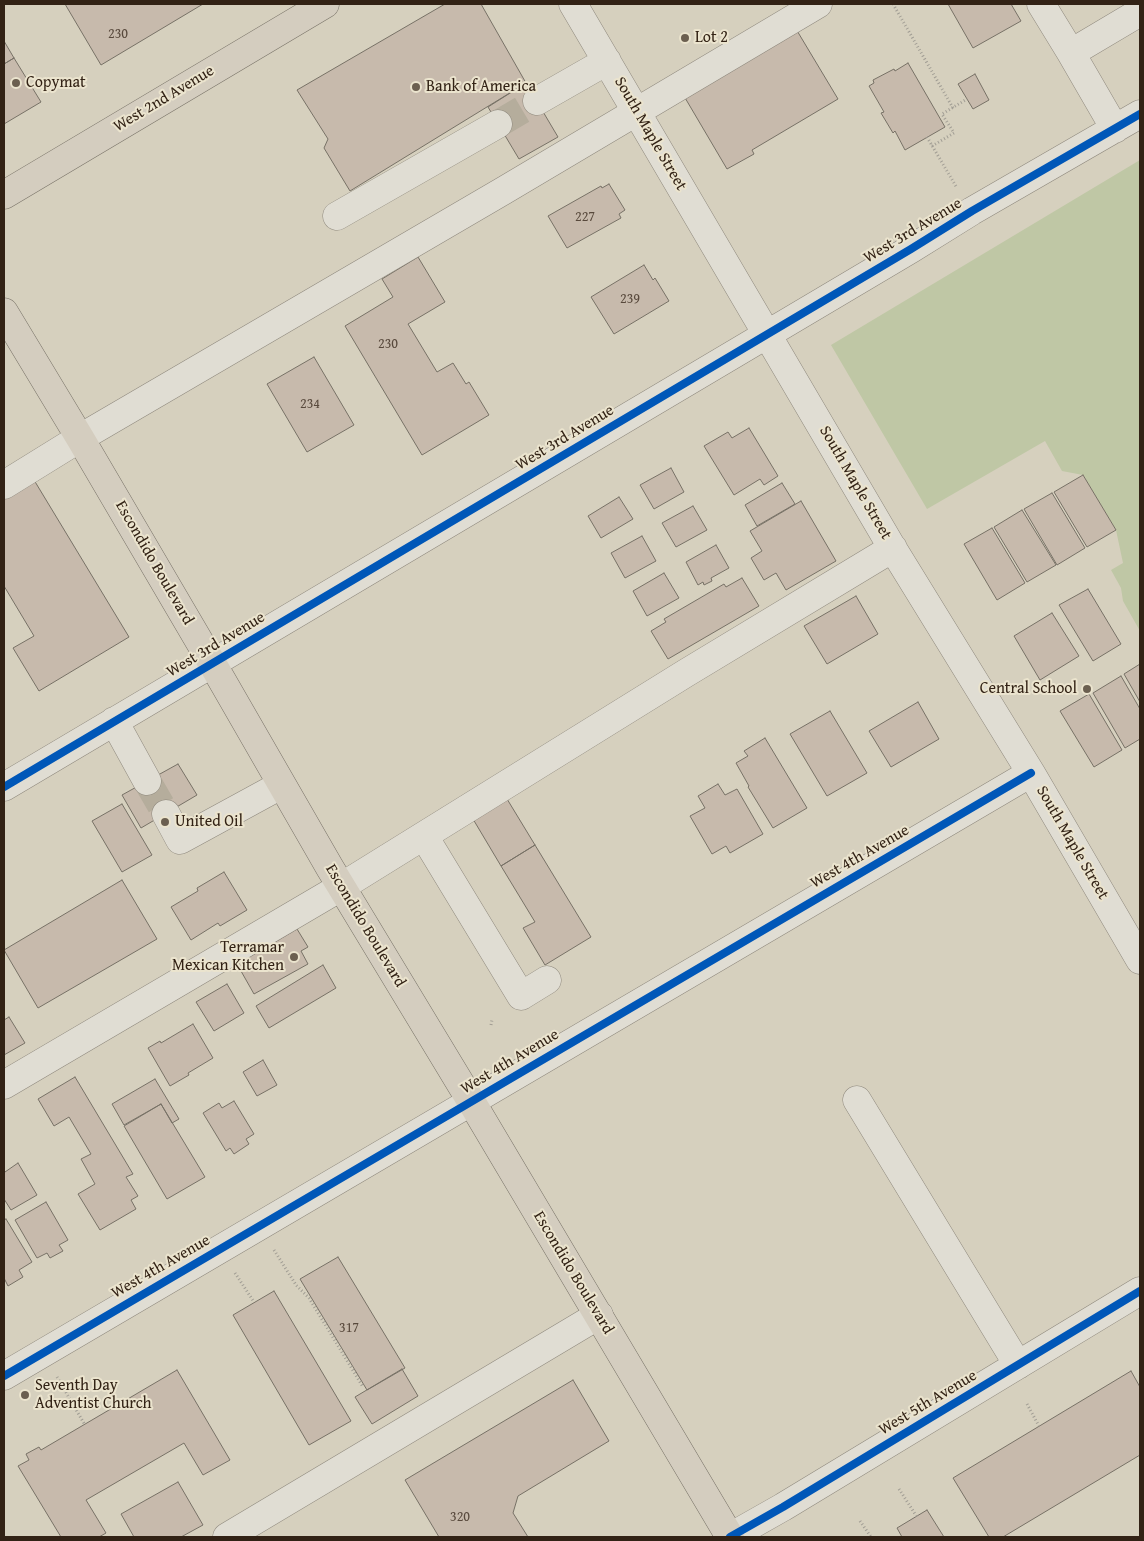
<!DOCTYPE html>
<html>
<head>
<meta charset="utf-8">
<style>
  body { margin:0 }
  #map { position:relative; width:1144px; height:1541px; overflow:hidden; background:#d6d0be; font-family:"Gentium Book Plus",serif }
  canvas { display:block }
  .frame { position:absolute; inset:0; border:5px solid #322215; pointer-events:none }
</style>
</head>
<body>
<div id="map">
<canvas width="1144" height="1541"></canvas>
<div class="frame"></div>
</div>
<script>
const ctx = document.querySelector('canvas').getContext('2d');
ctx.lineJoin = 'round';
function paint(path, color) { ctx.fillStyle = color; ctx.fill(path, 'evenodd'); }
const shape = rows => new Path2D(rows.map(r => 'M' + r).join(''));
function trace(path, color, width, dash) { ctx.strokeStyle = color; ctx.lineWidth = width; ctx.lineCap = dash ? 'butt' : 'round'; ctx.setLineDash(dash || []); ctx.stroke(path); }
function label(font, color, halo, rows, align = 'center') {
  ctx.font = font + ' "Gentium Book Plus",serif'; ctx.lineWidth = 4; ctx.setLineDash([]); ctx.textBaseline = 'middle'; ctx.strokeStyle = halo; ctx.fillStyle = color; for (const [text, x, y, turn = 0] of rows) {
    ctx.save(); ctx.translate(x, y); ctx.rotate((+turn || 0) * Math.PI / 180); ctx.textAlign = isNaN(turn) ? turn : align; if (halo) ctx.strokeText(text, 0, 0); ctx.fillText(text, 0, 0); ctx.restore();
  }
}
const green = shape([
  [1140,160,1140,631,1123,601,1121,588,1111,570,1123,563,1116,530,1083,475,1062,471,1045,441,927,509,831,345]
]);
const building = shape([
  [65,4,203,4,101,65,65,4],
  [445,4,481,4,526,83,350,191,324,148,328,139,297,90,445,4],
  [948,4,1011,4,1021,21,973,48,948,4],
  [796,29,838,99,752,150,754,154,727,169,681,91,796,29],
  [4,41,14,58,4,64,4,41],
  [14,58,41,102,4,124,4,64,14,58],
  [908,63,945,127,905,150,895,131,893,133,881,113,884,112,869,86,874,83,873,80,894,69,895,71,908,63],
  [975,74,989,100,973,109,958,84,975,74],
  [526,83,558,137,519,159,488,107,526,83],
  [609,184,625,210,619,214,621,218,567,248,548,216,601,186,602,188,609,184],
  [418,257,445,302,408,324,437,372,453,363,466,384,469,382,489,415,422,455,345,326,393,297,382,279,418,257],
  [644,265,653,280,655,278,669,301,614,334,591,297,644,265],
  [314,357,354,425,307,452,267,384,314,357],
  [749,428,778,476,764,485,760,479,734,495,704,446,728,432,732,438,749,428],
  [671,468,684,492,654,509,640,485,671,468],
  [1083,475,1116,530,1087,547,1054,492,1083,475],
  [34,480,129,637,39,691,13,648,34,636,4,586,4,498,34,480],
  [782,483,795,504,757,526,745,505,782,483],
  [1052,493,1085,548,1057,565,1024,509,1052,493],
  [619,497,633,519,601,538,588,516,619,497],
  [801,501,836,561,786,590,776,573,764,580,751,558,762,551,750,531,801,501],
  [693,506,707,530,676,547,662,523,693,506],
  [1022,510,1056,565,1027,582,994,527,1022,510],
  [992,528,1025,583,997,600,964,544,992,528],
  [642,536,656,561,625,578,611,553,642,536],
  [716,545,729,568,711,578,712,581,704,585,703,582,698,585,686,562,716,545],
  [664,573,679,598,647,616,633,591,664,573],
  [742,578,759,606,668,659,651,631,666,622,664,619,724,584,726,587,742,578],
  [1088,589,1121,644,1093,661,1059,605,1088,589],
  [856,596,878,634,827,664,804,626,856,596],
  [1052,613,1079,656,1040,680,1014,636,1052,613],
  [1140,664,1140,702,1124,674,1140,664],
  [1121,676,1140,709,1140,739,1125,748,1093,693,1121,676],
  [1089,694,1122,750,1094,767,1060,711,1089,694],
  [918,702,939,739,891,767,869,731,918,702],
  [830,711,867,773,827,796,790,734,830,711],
  [765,738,807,808,773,828,748,787,749,786,736,763,748,756,744,751,765,738],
  [178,764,197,795,141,828,122,795,178,764],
  [718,784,725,795,737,789,763,834,730,853,726,846,712,854,690,816,705,808,698,796,718,784],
  [504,794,535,845,501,866,470,814,504,794],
  [122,804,152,855,122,872,92,821,122,804],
  [535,845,591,937,545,965,523,928,535,922,501,866,535,845],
  [224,872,247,910,220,926,218,923,191,940,171,907,198,891,197,888,224,872],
  [122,880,157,939,38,1008,4,950,122,880],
  [297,929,308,947,301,951,308,964,254,994,237,964,297,929],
  [323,965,336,988,269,1028,256,1006,323,965],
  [227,984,244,1013,214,1031,196,1002,227,984],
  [9,1017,25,1043,4,1055,4,1020,9,1017],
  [193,1024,213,1058,188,1073,189,1075,170,1086,148,1048,160,1041,161,1043,193,1024],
  [263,1060,277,1085,257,1096,243,1072,263,1060],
  [75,1077,133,1174,126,1177,138,1196,131,1200,136,1209,100,1230,78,1194,95,1184,81,1159,91,1154,69,1117,54,1126,38,1099,75,1077],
  [155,1079,179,1119,172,1123,161,1104,124,1125,112,1104,155,1079],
  [234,1101,254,1134,246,1139,249,1144,234,1154,230,1148,226,1151,203,1113,219,1103,222,1108,234,1101],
  [161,1104,205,1177,167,1199,124,1126,161,1104],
  [18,1163,37,1195,11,1210,4,1199,4,1169,5,1172,18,1163],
  [46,1202,68,1240,59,1245,63,1251,50,1258,47,1253,37,1258,15,1220,46,1202],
  [6,1219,32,1262,19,1270,23,1277,8,1286,4,1278,4,1220,6,1219],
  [338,1257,405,1368,367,1390,300,1279,338,1257],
  [274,1291,351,1421,309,1445,233,1315,274,1291],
  [402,1369,418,1396,372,1424,355,1397,402,1369],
  [177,1370,230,1460,203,1475,184,1443,86,1500,106,1533,99,1537,61,1537,18,1466,29,1460,26,1454,39,1447,41,1450,177,1370],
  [1131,1371,1140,1387,1140,1455,1003,1537,989,1537,953,1478,1131,1371],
  [573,1380,609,1441,518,1496,513,1513,528,1537,439,1537,405,1480,573,1380],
  [178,1482,203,1525,181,1537,134,1537,121,1514,178,1482],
  [927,1510,944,1537,902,1537,897,1528,927,1510]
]);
const minorTunnel = shape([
  [498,124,537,101],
  [147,781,166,814]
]);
const path = shape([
  [893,4,953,108],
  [927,137,957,188],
  [932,146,954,133,942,114,967,99],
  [491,1025,492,1020],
  [274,1250,296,1285,309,1298,363,1387],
  [235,1273,254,1302],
  [57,1377,85,1425],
  [1027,1404,1039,1426],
  [899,1489,917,1517],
  [860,1521,871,1537]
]);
const minor = shape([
  [573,4,890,544,1031,773,1140,960],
  [1041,4,1071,53],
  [537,101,607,61],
  [1115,129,1071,53,1140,12],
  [337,216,498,124],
  [4,485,80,438,503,191,818,4],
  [114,721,147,781],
  [4,787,911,249,972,211,1140,114],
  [166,814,180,840,281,785],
  [424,836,521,996,547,980],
  [4,1085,341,887,686,673,893,548],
  [857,1100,1018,1365],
  [4,1376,1031,773],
  [227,1537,599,1315],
  [730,1537,783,1507,1140,1291]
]);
const major = shape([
  [4,195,325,4],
  [4,312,80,438,212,663,330,868,471,1101,730,1537]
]);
const cycleway = shape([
  [4,787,911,249,972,211,1140,114],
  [4,1376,1031,773],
  [730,1537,783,1507,1140,1291]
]);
const markers = [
  [685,38,5,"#6b5f50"],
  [16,83,5,"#6b5f50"],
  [416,87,5,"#6b5f50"],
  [1087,689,5,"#6b5f50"],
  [165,822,5,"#6b5f50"],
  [294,957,5,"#6b5f50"],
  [25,1395,5,"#6b5f50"]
];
const numberNames = [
  ["230",118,34],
  ["227",585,217],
  ["239",630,299],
  ["230",388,344],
  ["234",310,404],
  ["317",349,1328],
  ["320",460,1517]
];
const poiNames = [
  ["Lot 2",695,38],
  ["Copymat",26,83],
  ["Bank of America",426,87],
  ["Central School",1077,689,"right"],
  ["United Oil",175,822],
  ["Terramar",284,948,"right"],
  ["Mexican Kitchen",284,966,"right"],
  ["Seventh Day",35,1386],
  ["Adventist Church",35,1404]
];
const streetNames = [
  ["West 2nd Avenue",164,99,-31],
  ["South Maple Street",650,134,60],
  ["West 3rd Avenue",913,231,-31],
  ["West 3rd Avenue",565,438,-31],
  ["South Maple Street",855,483,60],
  ["Escondido Boulevard",154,563,60],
  ["West 3rd Avenue",216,645,-31],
  ["South Maple Street",1072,843,60],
  ["West 4th Avenue",860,857,-30],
  ["Escondido Boulevard",365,926,59],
  ["West 4th Avenue",510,1062,-31],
  ["West 4th Avenue",161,1267,-30],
  ["Escondido Boulevard",573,1273,59],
  ["West 5th Avenue",928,1403,-31]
];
paint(green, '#bfc7a5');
paint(building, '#c7baac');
trace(building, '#777166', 1);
trace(minorTunnel, '#b5ad9c', 28, [28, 14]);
trace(minor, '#8e887d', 29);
trace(major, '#777166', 29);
trace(path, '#a19d94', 3, [1, 2.5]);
trace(minor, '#e0ddd3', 28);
trace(major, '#d4cdbf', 28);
trace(cycleway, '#0057b8', 8);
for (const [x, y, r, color] of markers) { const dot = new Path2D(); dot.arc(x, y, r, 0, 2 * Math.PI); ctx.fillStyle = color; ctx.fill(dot); trace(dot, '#ebe4ce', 2); }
label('14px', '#58493c', null, numberNames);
label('16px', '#322215', '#ebe4ce', poiNames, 'left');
label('16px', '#322215', '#ebe4ce', streetNames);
</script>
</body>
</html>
